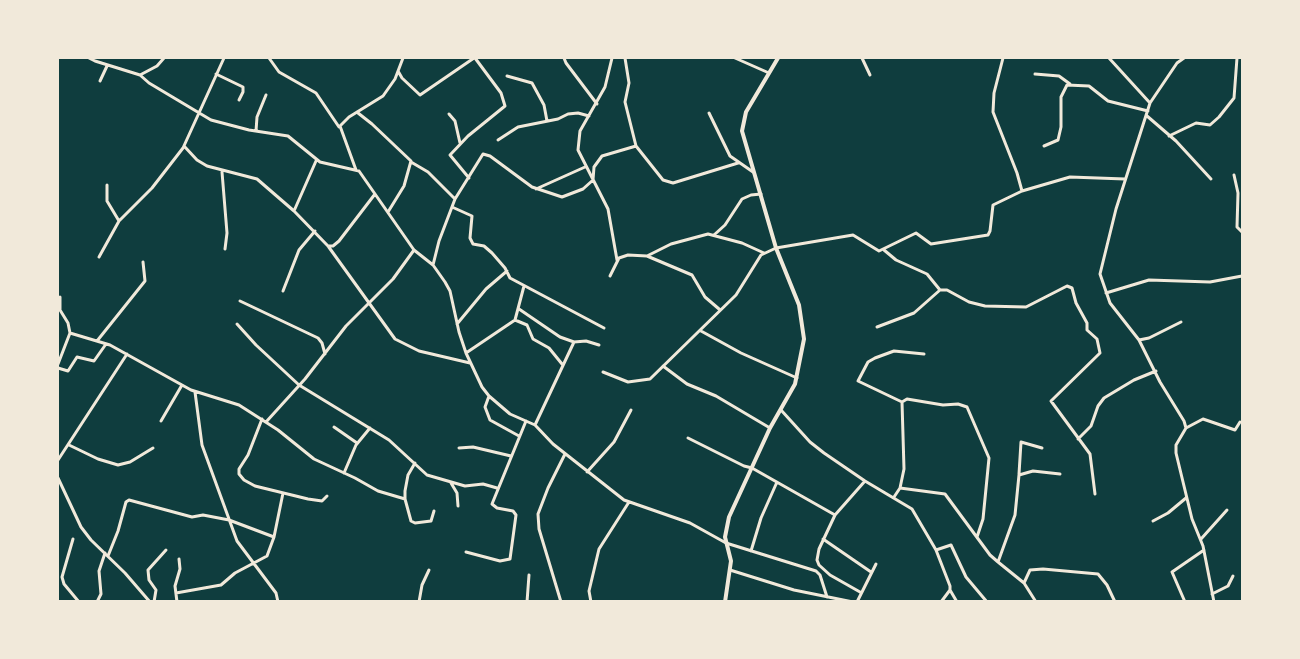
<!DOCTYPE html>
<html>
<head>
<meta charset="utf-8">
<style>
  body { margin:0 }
  #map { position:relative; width:1300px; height:659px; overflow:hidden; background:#0f3d3e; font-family:"DejaVu Sans",sans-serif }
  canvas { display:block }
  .frame { position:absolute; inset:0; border:59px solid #f1e9da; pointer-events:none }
</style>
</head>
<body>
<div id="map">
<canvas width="1300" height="659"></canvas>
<div class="frame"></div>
</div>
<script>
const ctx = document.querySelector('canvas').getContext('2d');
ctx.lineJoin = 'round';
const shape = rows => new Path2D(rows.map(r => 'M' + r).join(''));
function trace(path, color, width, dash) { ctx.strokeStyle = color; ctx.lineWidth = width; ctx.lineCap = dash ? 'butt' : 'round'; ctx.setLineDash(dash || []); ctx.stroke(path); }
const minor = shape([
  [89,58,95,61,140,75,149,83,211,120,249,130,288,136,320,162,359,171,414,250,433,265,445,282,450,291,459,332,466,353,482,387,489,396,510,414,535,425,553,444,624,500,690,523,726,543,816,571,820,575,827,597],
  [269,58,279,72,316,93,339,127],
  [564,58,566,63,597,104],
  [612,58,605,87,580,131,578,150,608,209,617,260],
  [625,58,629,83,625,102,636,146,663,180,673,183,738,163],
  [735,58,769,73],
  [862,58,870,75],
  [1003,58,994,93,993,112,1017,173,1022,191],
  [1109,58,1150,103],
  [1184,58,1177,63,1150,103,1116,209,1100,274,1110,303,1139,340,1160,382,1184,421,1186,428,1176,445,1176,453,1192,519,1203,546,1214,602],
  [398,71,402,78,420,95,474,58],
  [216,74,243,87,243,92,239,100],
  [1035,74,1059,76,1070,84],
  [140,75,157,66,164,58],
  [507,76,532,83,544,105,547,121],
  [100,81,107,66],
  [358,113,372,124,411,161,404,186,388,212],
  [709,113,730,156,753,172],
  [449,114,455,121,460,143],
  [1147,116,1176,141,1211,179],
  [256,131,257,117,266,95],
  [1169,136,1196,123,1210,125,1219,117,1234,98,1237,58],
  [498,140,518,127,558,119,568,114,578,113,589,116],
  [184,146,197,160,207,166,257,179,294,211,328,246,395,339,419,351,470,363],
  [1044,146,1058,140,1061,127,1061,97,1067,85,1089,86,1108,101,1148,111],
  [411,162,428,172,455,199],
  [356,170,340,126,349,117,383,96,395,79,403,58],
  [222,172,227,233,225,249],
  [1234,175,1238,193,1237,227,1242,232],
  [469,178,450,155,468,136,505,106,501,93,475,58],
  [107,185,107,201,119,221],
  [536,189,585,167],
  [452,207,472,216,470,238,473,244,484,246,492,253,505,268,510,278,604,328],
  [294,211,316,161],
  [714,235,725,225,742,199,751,195,761,194],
  [328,246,333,246,339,241,375,194],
  [884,250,896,260,927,274,940,290,947,290,969,302,985,306,1026,307,1067,286,1072,288,1076,303,1087,323,1087,330,1097,339,1100,353,1051,401,1090,454,1095,494],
  [647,256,671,244,708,234,742,243,764,253],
  [99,257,119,221,152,188,183,148,224,58],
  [433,265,439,241,455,199,483,154,490,156,532,187,562,197,583,189,593,180,594,167,602,156,636,146],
  [610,276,619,258,628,255,647,256,692,275,705,297,719,309],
  [283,291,299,250,315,231],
  [1106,293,1149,280,1210,282,1242,276],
  [240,301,318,338,322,343,325,354],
  [519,309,560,337,574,342,586,341,599,345],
  [515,320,527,325,533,339,549,348,562,364],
  [237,324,256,345,299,385,389,440,427,475,465,486,483,484,497,488],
  [457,324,486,289,507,271],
  [877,327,914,313,940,290],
  [701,331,741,353,797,378],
  [70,333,110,345,191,390,239,405,278,430,314,459,355,478,378,491,405,499],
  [1139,340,1149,338,1181,322],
  [97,341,145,281,143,262],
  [466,353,515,320,524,286],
  [924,354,894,351,875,358,868,362,858,381,902,402,907,399,943,405,958,404,967,407,989,458,983,519,977,537],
  [58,364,70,333,68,323,60,310,60,297],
  [663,366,687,384,716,396,770,428],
  [58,368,68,371,77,357,94,361,106,344],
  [603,372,628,382,650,379,736,295,761,255,776,248,853,235,879,251,916,233,931,244,988,235,990,231,993,205,1022,191,1070,177,1125,179],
  [195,392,202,445,237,541,276,593,278,602],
  [489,396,485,407,490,420,519,436],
  [781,410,810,442,824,453,865,481,912,509,936,550,950,586,950,590,941,602],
  [262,419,248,455,239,469,239,474,244,480,255,486,308,499,322,501,327,496],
  [161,421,182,385],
  [266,422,305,379,346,326,393,279,414,250],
  [535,425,574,342],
  [334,427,357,443],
  [1186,428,1203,419,1235,430,1240,422],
  [688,438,744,466,752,468,835,515,865,481],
  [1078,439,1091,426,1098,406,1104,398,1134,380,1156,371],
  [69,445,98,459,118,465,130,462,153,448],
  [459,448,473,447,511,456],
  [58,460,127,354],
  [415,463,408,475,405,491,405,499,411,521,415,523,431,521,434,511],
  [587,472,614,442,631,410],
  [344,473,356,445,370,428],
  [1019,474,1021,442,1042,448],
  [58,478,81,527,91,540,125,573,150,602],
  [451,483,457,493,458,506],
  [900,488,945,494,990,555,998,562],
  [894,497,900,488,904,469,902,402],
  [835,515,819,549,817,560,819,565,830,575,860,592],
  [1153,521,1168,513,1186,498],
  [73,539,62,577,64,584,79,602],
  [823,539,871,572],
  [1201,539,1227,510],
  [936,550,951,545,966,577,987,602],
  [751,551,761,518,777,482],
  [466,552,500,561,510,559,516,515,513,511,497,508,492,504,526,421],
  [108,556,118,531,126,502,129,500,192,517,203,515,229,520,274,537],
  [730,570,794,590,853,602],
  [1024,583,998,562,1015,515,1019,475,1033,471,1060,474],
  [950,590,957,602],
  [176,593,221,585,235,573,267,556,274,537,283,493],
  [1212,594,1228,586,1233,576],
  [97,602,101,594,99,571,105,553],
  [154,602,156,590,149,580,148,570,166,550],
  [177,602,175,586,180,569,179,559],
  [419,602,422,585,429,570],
  [527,602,529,575],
  [561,602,539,529,538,514,548,488,565,454],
  [591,602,589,591,599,549,629,502],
  [857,602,876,564],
  [1036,602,1024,583,1030,570,1043,569,1098,574,1107,585,1115,602],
  [1185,602,1172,572,1204,550]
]);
const tertiary = shape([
  [725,602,731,561,725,537,729,517,770,428,795,384,804,339,799,305,776,248,742,131,746,112,778,58]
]);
trace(minor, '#f1e9da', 3);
trace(tertiary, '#f1e9da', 4);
</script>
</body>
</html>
